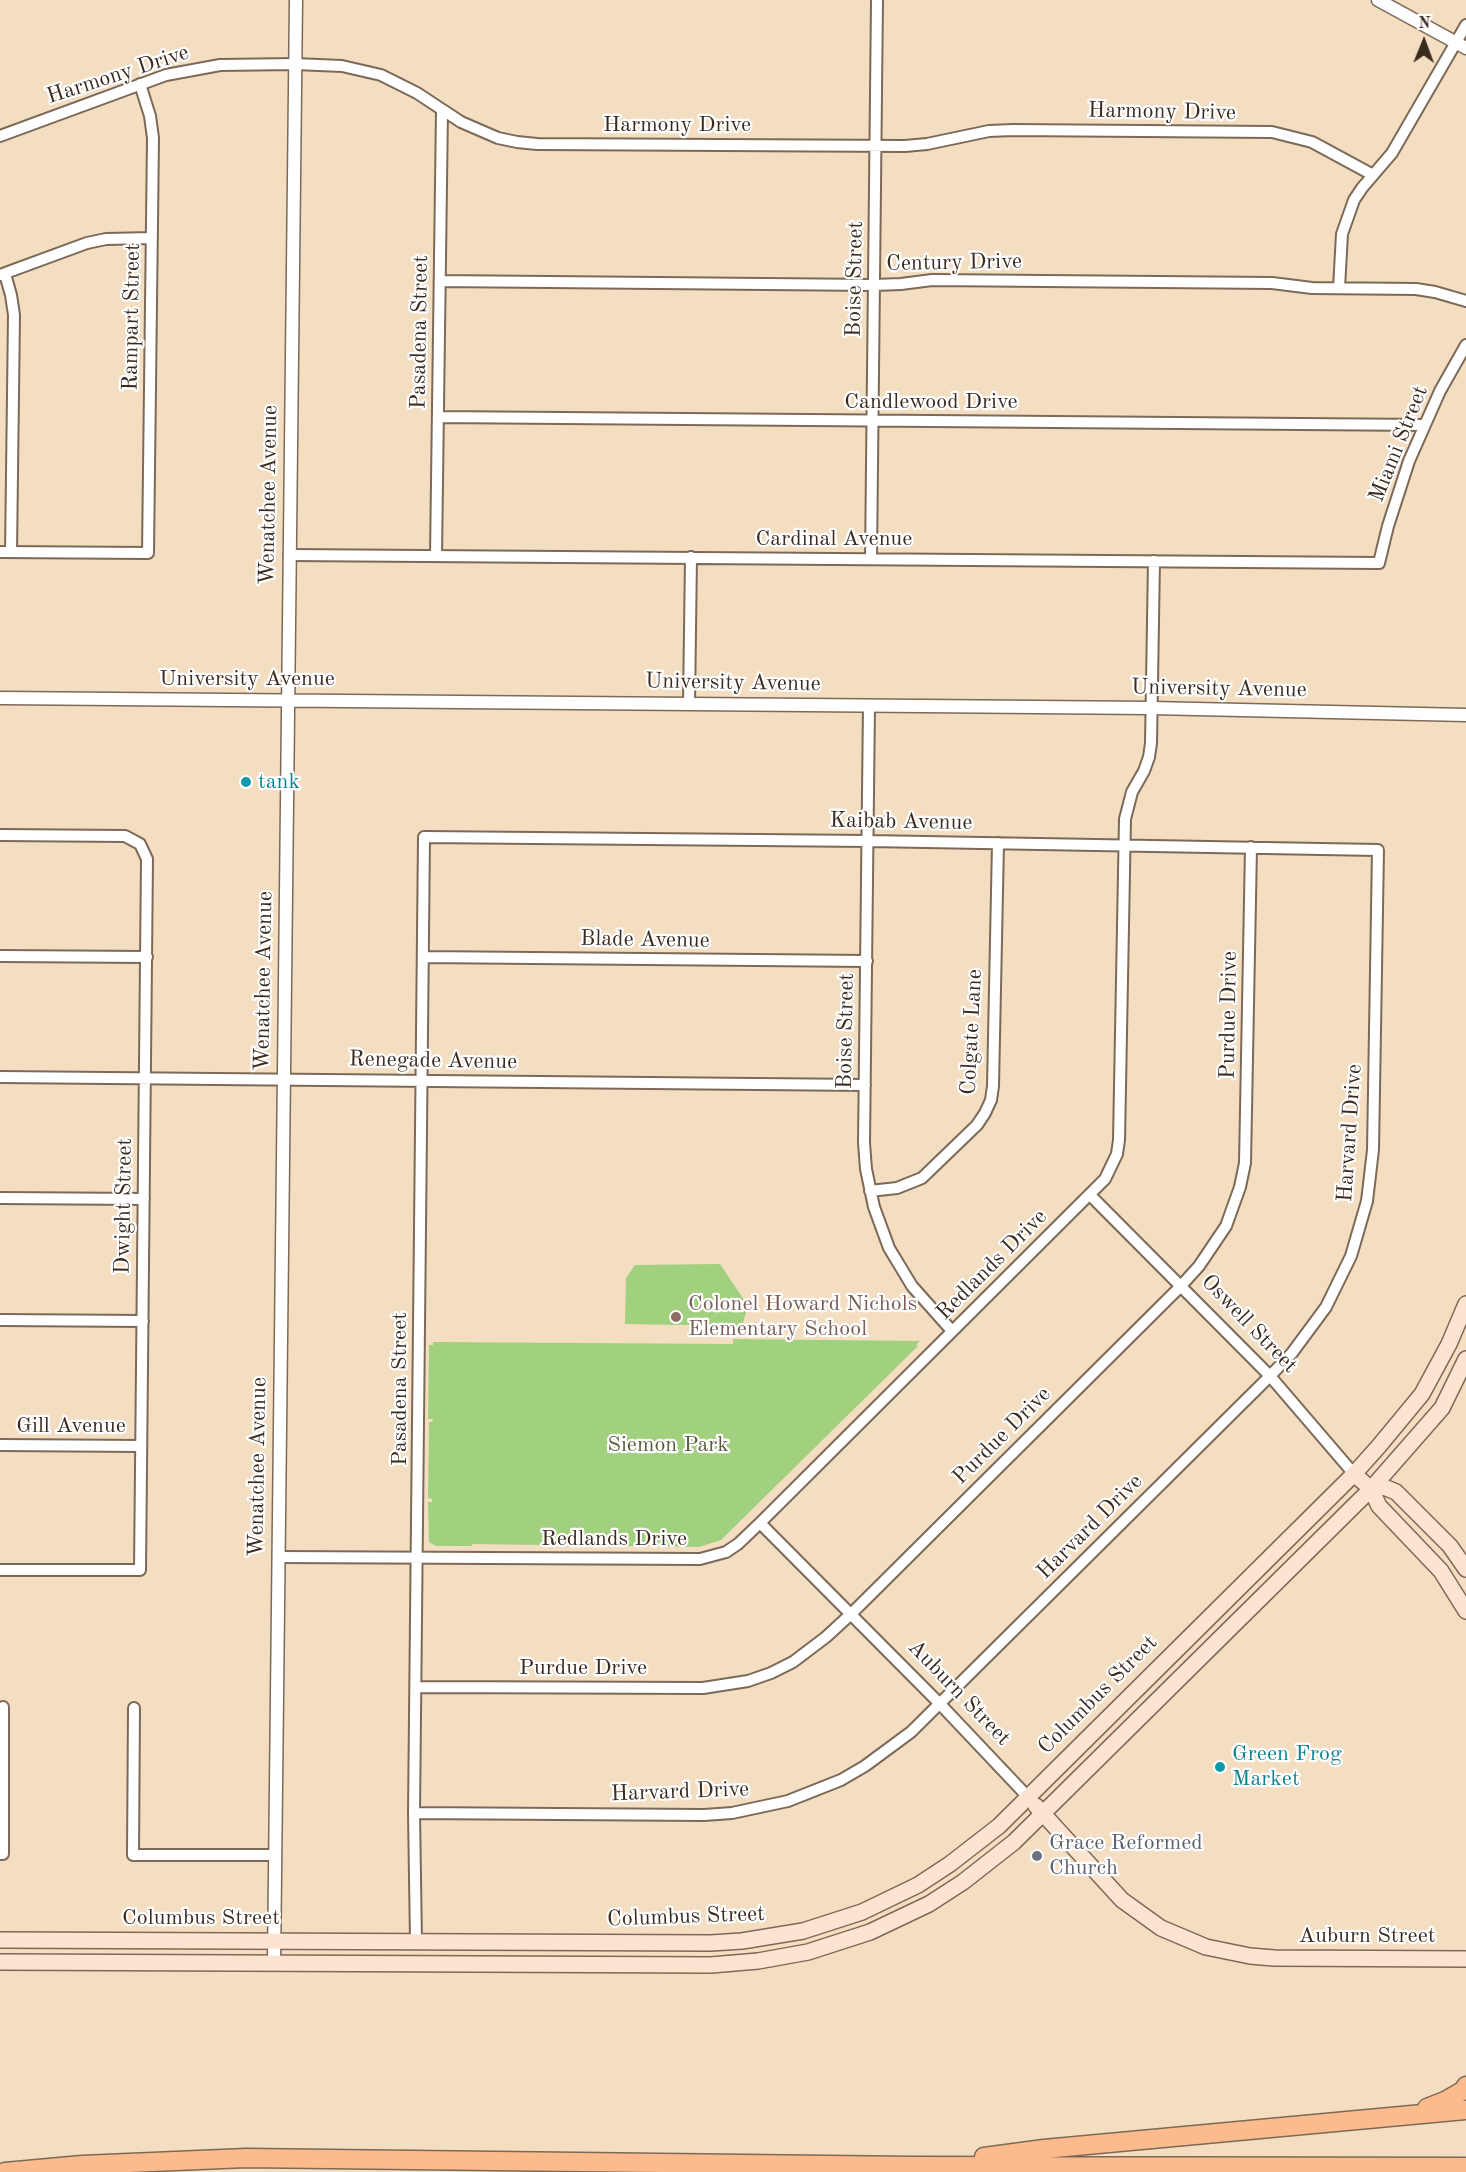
<!DOCTYPE html>
<html>
<head>
<meta charset="utf-8">
<style>
  body { margin:0 }
  #map { position:relative; width:1466px; height:2172px; overflow:hidden; background:#f4dec2; font-family:"Old Standard TT",serif }
  canvas { display:block }
  .north { position:absolute; left:1394px; top:12px; width:60px; height:60px; -webkit-text-stroke:4px #fff; paint-order:stroke; rotate:1deg; font-size:16px; font-weight:700; line-height:24px; text-align:center; color:#3b2a1e }
  .north::after { content:''; display:block; margin:auto; width:21px; height:27px; background:#3b2a1e; clip-path:polygon(50% 0,100% 100%,50% 72%,0 100%) }
</style>
</head>
<body>
<div id="map">
<canvas width="1466" height="2172"></canvas>
<div class="north">N</div>
</div>
<script>
const ctx = document.querySelector('canvas').getContext('2d');
ctx.lineJoin = 'round';
function paint(path, color) { ctx.fillStyle = color; ctx.fill(path, 'evenodd'); }
const shape = rows => new Path2D(rows.map(r => 'M' + r).join(''));
function trace(path, color, width, dash) { ctx.strokeStyle = color; ctx.lineWidth = width; ctx.lineCap = dash ? 'butt' : 'round'; ctx.setLineDash(dash || []); ctx.stroke(path); }
function label(font, color, halo, rows, align = 'center') {
  ctx.font = font + ' "Old Standard TT",serif'; ctx.lineWidth = 4.5; ctx.setLineDash([]); ctx.textBaseline = 'middle'; ctx.strokeStyle = halo; ctx.fillStyle = color; for (const [text, x, y, turn = 0] of rows) {
    ctx.save(); ctx.translate(x, y); ctx.rotate((+turn || 0) * Math.PI / 180); ctx.textAlign = isNaN(turn) ? turn : align; if (halo) ctx.strokeText(text, 0, 0); ctx.fillText(text, 0, 0); ctx.restore();
  }
}
const green = shape([
  [720,1264,748,1306,742,1326,625,1324,626,1278,635,1265],
  [733,1339,920,1341,916,1345,918,1346,721,1540,699,1547,472,1544,472,1546,436,1546,429,1542,428,1502,432,1502,432,1499,428,1498,429,1422,432,1422,433,1419,428,1419,429,1345,433,1345,433,1342,733,1344]
]);
const minor = shape([
  [0,136,166,75,220,65,295,64,342,66,381,75,417,93,461,122,498,138,517,142,537,144,905,146,927,144,989,131,1013,130,1272,132,1312,142,1373,175],
  [5,274,11,295,14,315,11,552],
  [0,275,87,243,106,239,152,238],
  [440,281,874,285,901,284,932,280,1272,283,1312,288,1416,289,1435,292,1466,301],
  [1339,288,1342,234,1354,200,1362,188,1392,153,1466,25],
  [438,417,1424,425],
  [0,552,148,553,153,138,150,116,140,84],
  [289,555,1379,563,1388,526,1409,461,1440,391,1466,345],
  [436,556,442,110],
  [871,559,877,0],
  [689,704,691,557],
  [869,705,864,1143,866,1169,874,1207,889,1248,912,1286,952,1331],
  [0,835,125,836,140,844,147,859,140,1570,0,1570],
  [0,956,147,957],
  [423,957,867,961],
  [0,1077,865,1085],
  [870,1191,897,1188,922,1178,977,1125,985,1113,991,1100,993,1086,998,843],
  [1090,1195,1270,1376,1354,1474],
  [0,1198,144,1199],
  [0,1320,143,1321],
  [0,1445,141,1446],
  [760,1523,940,1704,1028,1797],
  [278,1557,700,1559,726,1552,738,1544,760,1523,1105,1179,1117,1154,1119,1140,1125,819,1132,792,1144,771,1149,757,1151,743,1154,561],
  [416,1687,703,1688,748,1681,771,1673,793,1662,826,1637,851,1614,1180,1287,1199,1266,1226,1226,1240,1187,1245,1163,1251,847],
  [134,1708,133,1855,275,1855],
  [414,1813,704,1815,732,1813,788,1801,841,1780,865,1766,911,1732,1270,1376,1292,1353,1326,1307,1351,1256,1367,1201,1373,1150,1378,850,869,841,424,837,414,1813,416,1942],
  [0,1854,3,1854,3,1707]
]);
const tertiary = shape([
  [1378,0,1466,48],
  [0,698,1151,708,1466,715],
  [274,1963,296,0]
]);
const secondary = shape([
  [1354,1474,1371,1489,1379,1506,1441,1571,1466,1611],
  [1371,1489,1384,1487,1396,1492,1450,1546,1466,1569],
  [1036,1806,1122,1900,1161,1928,1206,1947,1250,1956,1274,1958,1466,1959],
  [0,1940,711,1943,742,1941,803,1931,862,1912,918,1885,950,1864,999,1826,1354,1474,1379,1446,1422,1394,1449,1344,1466,1304],
  [0,1962,711,1965,758,1961,808,1952,870,1932,929,1904,963,1882,1014,1842,1371,1489,1442,1408,1466,1359]
]);
const motorway = shape([
  [1427,2108,1445,2101,1464,2090,1466,2086],
  [984,2157,1044,2149,1466,2110],
  [5,2172,82,2165,246,2158,910,2166,1466,2167]
]);
const markers = [
  [246,782,6,"#0f9aa8"],
  [676,1317,6,"#8d6e63"],
  [1220,1767,6,"#0f9aa8"],
  [1037,1856,6,"#6b7280"]
];
const streetNames = [
  ["Harmony Drive",118,75,-18],
  ["Harmony Drive",1162,112,1],
  ["Harmony Drive",677,125],
  ["Century Drive",954,263,-1],
  ["Boise Street",855,279,-89],
  ["Rampart Street",132,317,-89],
  ["Pasadena Street",420,332,-89],
  ["Candlewood Drive",931,402],
  ["Miami Street",1399,444,-68],
  ["Wenatchee Avenue",269,495,-89],
  ["Cardinal Avenue",834,539],
  ["University Avenue",247,679],
  ["University Avenue",733,683,1],
  ["University Avenue",1219,689,1],
  ["Kaibab Avenue",901,822,1],
  ["Blade Avenue",645,940,1],
  ["Wenatchee Avenue",264,981,-89],
  ["Purdue Drive",1229,1015,-89],
  ["Boise Street",846,1031,-89],
  ["Colgate Lane",972,1032,-87],
  ["Renegade Avenue",433,1061,1],
  ["Harvard Drive",1350,1133,-86],
  ["Dwight Street",124,1206,-89],
  ["Redlands Drive",992,1265,-45],
  ["Oswell Street",1249,1324,46],
  ["Pasadena Street",400,1389,-90],
  ["Gill Avenue",71,1426],
  ["Purdue Drive",1002,1436,-45],
  ["Wenatchee Avenue",258,1467,-89],
  ["Harvard Drive",1090,1527,-45],
  ["Redlands Drive",614,1539],
  ["Purdue Drive",583,1668],
  ["Auburn Street",959,1693,46],
  ["Columbus Street",1098,1695,-45],
  ["Harvard Drive",680,1792,-2],
  ["Columbus Street",686,1917,-2],
  ["Columbus Street",201,1918],
  ["Auburn Street",1367,1936]
];
const cultureNames = [
  ["tank",258,782],
  ["Green Frog",1232,1754],
  ["Market",1232,1779]
];
const educationNames = [
  ["Colonel Howard Nichols",688,1304],
  ["Elementary School",688,1329]
];
const parkNames = [
  ["Siemon Park",668,1445]
];
const worshipNames = [
  ["Grace Reformed",1049,1843],
  ["Church",1049,1868]
];
paint(green, '#a1d07e');
trace(minor, '#7c6957', 14);
trace(tertiary, '#7c6957', 15);
trace(secondary, '#7c6957', 18);
trace(motorway, '#7c6957', 21);
trace(minor, '#fff', 10);
trace(tertiary, '#fff', 12);
trace(secondary, '#fde4d1', 15);
trace(motorway, '#fbbb8c', 18);
for (const [x, y, r, color] of markers) { const dot = new Path2D(); dot.arc(x, y, r, 0, 2 * Math.PI); ctx.fillStyle = color; ctx.fill(dot); trace(dot, '#fff', 2); }
label('22px', '#3b2a1e', '#fff', streetNames);
label('22px', '#0d838f', '#fff', cultureNames, 'left');
label('22px', '#785e54', '#fff', educationNames, 'left');
label('22px', '#5a5c3b', '#fff', parkNames);
label('22px', '#5b616d', '#fff', worshipNames, 'left');
</script>
</body>
</html>
